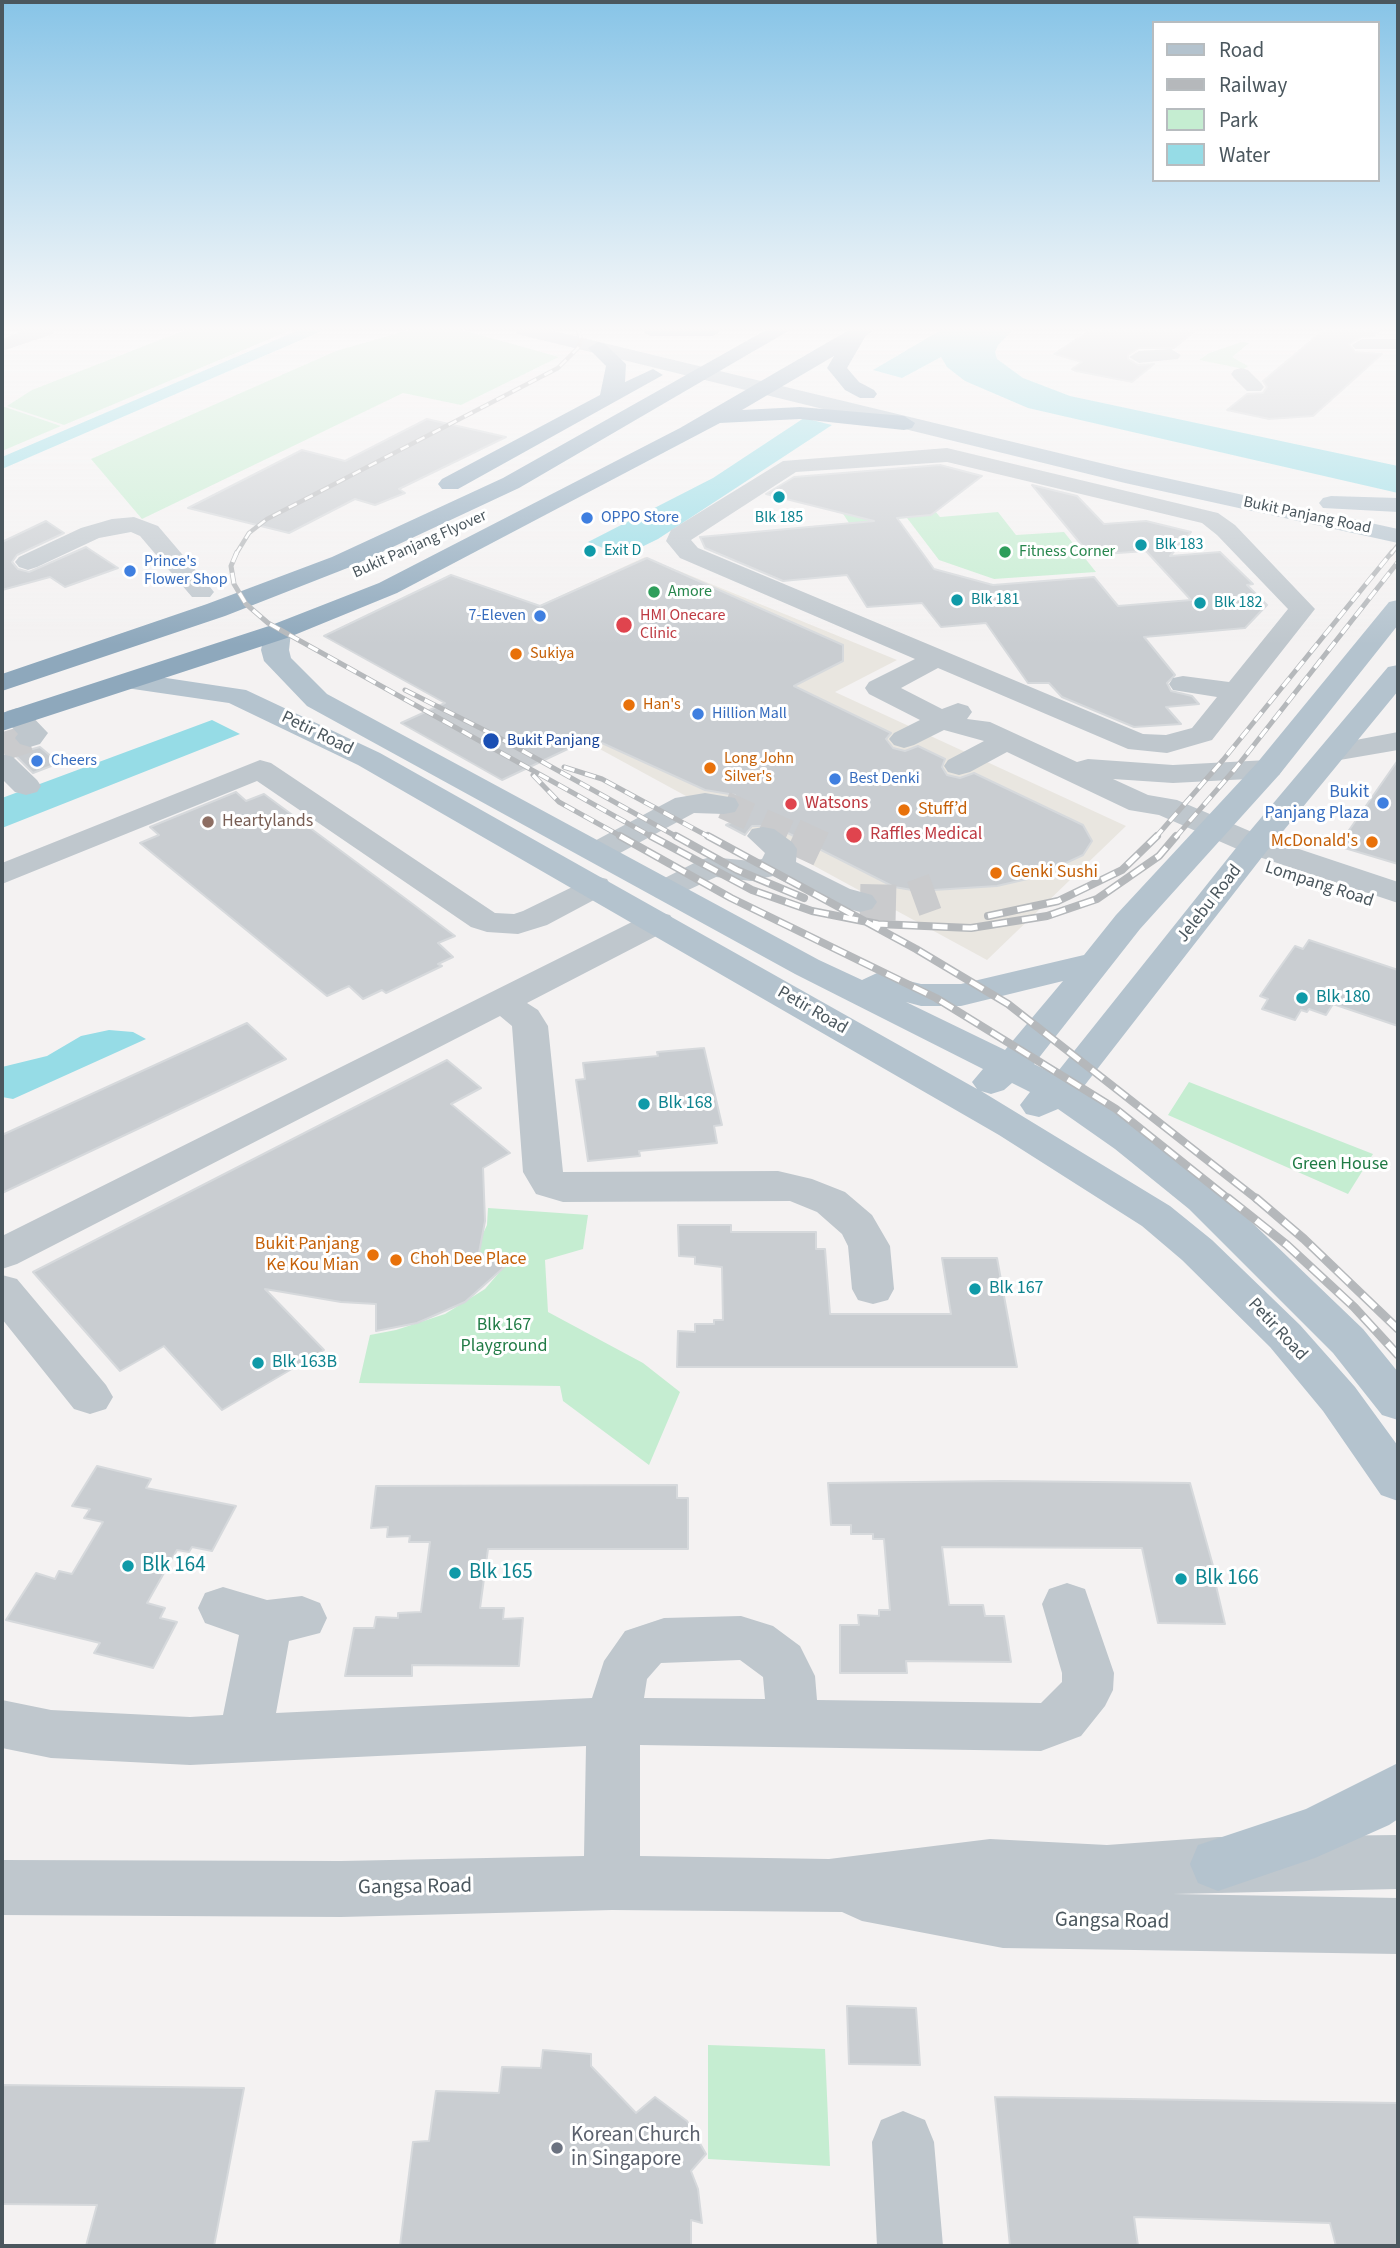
<!DOCTYPE html>
<html>
<head>
<meta charset="utf-8">
<style>
  body { margin:0 }
  #map { position:relative; width:1400px; height:2248px; overflow:hidden; background:#f4f2f2; font-family:"Source Sans 3",sans-serif }
  canvas { display:block }
  .frame { position:absolute; inset:0; border:4px solid #4b575e; pointer-events:none }
  .legend { position:absolute; left:1152px; top:21px; width:228px; height:161px; box-sizing:border-box; background:#fff; border:2px solid #b7bcbf; margin:0; padding:9px 12px; list-style:none; font-size:21px; color:#4b575e }
  .legend li { display:flex; align-items:center; gap:14px; height:35px }
  .legend b { width:35px; border:2px solid #b7bcbf }
</style>
</head>
<body>
<div id="map">
<canvas width="1400" height="2248"></canvas>
<div class="frame"></div>
<ul class="legend">
<li><b style="height:9px;background:#b4c3ce"></b>Road</li>
<li><b style="height:9px;background:#b5b8bb"></b>Railway</li>
<li><b style="height:19px;background:#c5edd1"></b>Park</li>
<li><b style="height:19px;background:#96dce6"></b>Water</li>
</ul>
</div>
<script>
const ctx = document.querySelector('canvas').getContext('2d');
ctx.lineJoin = 'round';
function paint(path, color) { ctx.fillStyle = color; ctx.fill(path, 'evenodd'); }
const shape = rows => new Path2D(rows.map(r => 'M' + r).join(''));
function trace(path, color, width, dash) { ctx.strokeStyle = color; ctx.lineWidth = width; ctx.lineCap = dash ? 'butt' : 'round'; ctx.setLineDash(dash || []); ctx.stroke(path); }
function label(font, color, halo, rows, align = 'center') {
  ctx.font = font + ' "Source Sans 3",sans-serif'; ctx.lineWidth = 6; ctx.setLineDash([]); ctx.textBaseline = 'middle'; ctx.strokeStyle = halo; ctx.fillStyle = color; for (const [text, x, y, turn = 0] of rows) {
    ctx.save(); ctx.translate(x, y); ctx.rotate((+turn || 0) * Math.PI / 180); ctx.textAlign = isNaN(turn) ? turn : align; if (halo) ctx.strokeText(text, 0, 0); ctx.fillText(text, 0, 0); ctx.restore();
  }
}
const commercial = shape([
  [645,557,897,660,835,692,1126,826,987,960,429,656]
]);
const green = shape([
  [185,330,291,330,64,425,7,406,32,390],
  [409,330,462,330,559,357,461,405,403,393,142,519,91,459,336,351],
  [1242,342,1249,343,1232,357,1248,366,1244,369,1199,360,1209,353],
  [2,407,5,407,61,426,2,451],
  [926,500,940,517,998,512,1016,535,1064,532,1096,572,994,579,939,560,907,518,849,523,838,506],
  [1189,1082,1373,1154,1348,1194,1168,1115],
  [488,1208,588,1215,583,1249,545,1260,548,1312,643,1363,680,1392,649,1465,563,1401,560,1386,359,1383,370,1335,396,1330,445,1314,485,1289,509,1261,475,1251,487,1225],
  [708,2045,825,2049,830,2166,708,2159]
]);
const water = shape([
  [299,330,324,330,2,469,2,457],
  [941,330,1013,330,998,345,995,352,997,359,1023,378,1070,396,1398,466,1398,493,1028,408,965,381,947,367,941,357,902,378,873,370],
  [804,418,832,425,658,539,623,556,588,542,713,478],
  [212,720,240,734,2,828,2,798],
  [109,1030,133,1032,146,1039,13,1099,2,1097,2,1067,47,1056,81,1036]
]);
const building = shape([
  [1091,330,1196,330,1174,348,1139,348,1128,355,1128,359,1138,365,1154,364,1132,382,1076,371,1072,369,1082,362,1054,354,1091,330],
  [1324,330,1380,330,1374,336,1361,337,1349,344,1355,352,1382,354,1313,416,1269,419,1227,410,1247,394,1263,393,1267,387,1263,381,1324,330],
  [427,419,506,437,399,489,405,493,375,505,355,499,289,533,188,508,302,450,345,461,427,419],
  [940,465,982,476,931,515,897,518,934,569,993,585,1094,577,1118,606,1191,600,1146,551,1090,555,1032,485,1077,496,1104,524,1146,521,1191,532,1170,556,1220,552,1253,584,1247,585,1267,605,1245,628,1144,637,1175,675,1167,683,1171,691,1192,696,1199,704,1166,707,1181,724,1134,727,1062,697,1049,683,1028,683,986,623,941,627,922,603,867,607,847,575,783,581,705,548,700,537,874,521,766,494,794,477,940,465],
  [46,521,64,533,17,555,12,562,18,569,29,572,86,547,118,568,65,587,50,577,2,590,2,542,46,521],
  [647,558,843,645,843,661,794,686,891,733,886,739,893,748,905,751,918,746,945,759,942,767,947,775,960,778,974,773,1083,825,1092,841,1083,855,1036,877,997,886,918,891,894,887,774,826,752,826,745,835,726,825,750,813,740,808,741,804,735,795,705,790,591,738,502,780,401,723,445,703,324,636,451,575,540,606,647,558],
  [12,731,18,746,29,750,40,747,59,763,33,773,15,755,2,752,2,733,12,731],
  [1398,760,1398,864,1338,846,1398,760],
  [236,792,246,801,264,794,410,902,455,936,438,943,453,957,438,964,442,966,386,993,382,990,363,999,349,986,327,996,140,843,159,835,150,827,236,792],
  [1309,940,1398,970,1398,1026,1333,1004,1326,1015,1309,1009,1307,1012,1301,1010,1295,1020,1262,1009,1268,999,1260,996,1273,977,1295,946,1303,949,1309,940],
  [247,1023,286,1059,2,1193,2,1135,247,1023],
  [704,1048,722,1125,714,1126,717,1143,639,1151,640,1156,588,1161,576,1080,585,1079,583,1063,658,1056,657,1052,704,1048],
  [447,1060,481,1088,451,1104,510,1153,483,1168,485,1221,479,1253,510,1262,465,1302,417,1323,376,1331,376,1304,341,1302,265,1289,324,1350,222,1410,164,1346,120,1371,33,1272,447,1060],
  [678,1225,731,1225,731,1232,816,1232,816,1249,825,1249,830,1314,951,1314,942,1258,997,1258,1017,1367,677,1367,678,1331,695,1332,695,1324,714,1324,714,1320,723,1320,722,1267,695,1264,695,1257,679,1256,678,1225],
  [97,1466,151,1479,146,1488,236,1506,212,1551,192,1547,189,1552,177,1550,147,1603,165,1608,160,1618,177,1622,153,1668,94,1653,100,1643,6,1620,36,1573,55,1579,59,1571,72,1574,103,1522,84,1518,90,1509,72,1506,97,1466],
  [1002,1481,1190,1483,1215,1573,1213,1573,1225,1624,1158,1623,1142,1548,942,1547,949,1605,983,1605,985,1616,1004,1616,1011,1662,906,1661,907,1673,840,1673,840,1625,859,1625,858,1615,879,1616,879,1610,890,1610,884,1539,873,1539,873,1534,851,1534,851,1525,831,1525,828,1483,1002,1481],
  [677,1485,677,1498,688,1498,688,1549,488,1549,480,1608,504,1608,503,1619,523,1618,519,1666,412,1665,412,1676,345,1676,354,1628,374,1628,376,1617,398,1618,398,1613,421,1612,430,1542,409,1542,410,1536,387,1537,388,1527,371,1528,376,1486,677,1485],
  [847,2006,916,2008,920,2065,849,2064,847,2006],
  [543,2050,591,2054,591,2066,636,2113,655,2097,687,2121,706,2154,691,2171,698,2189,702,2223,691,2220,691,2246,400,2246,413,2142,429,2141,436,2091,499,2093,502,2067,541,2068,543,2050],
  [2,2085,244,2088,214,2246,86,2246,97,2205,2,2204,2,2085],
  [995,2097,1398,2103,1398,2246,1336,2246,1330,2223,1134,2217,1138,2246,1010,2246,995,2097]
]);
const minorTunnelFar1 = shape([
  [2,747,30,738],
  [724,805,797,838]
]);
const minorTunnel = shape([
  [793,836,821,849],
  [860,902,902,903,935,891]
]);
const minor = shape([
  [26,330,55,330,53,334,2,351,2,339,26,330],
  [1362,339,1398,339,1398,349,1355,349,1352,345,1362,339],
  [1171,349,1181,355,1178,359,1139,363,1129,357,1139,351,1171,349],
  [1241,368,1248,370,1261,383,1264,387,1261,391,1247,391,1234,378,1231,374,1234,370,1241,368],
  [947,448,1218,513,1235,525,1315,609,1212,740,1167,753,1128,749,938,668,901,688,942,709,958,703,968,706,972,712,967,719,990,722,1077,762,1088,759,1173,765,1268,760,1279,763,1283,769,1279,775,1268,778,1173,783,1113,779,1148,795,1177,800,1266,838,1398,882,1398,903,1244,852,1159,815,1129,810,1007,752,970,772,959,775,948,772,944,766,948,760,984,741,944,730,914,745,904,748,894,745,889,739,894,733,920,720,869,694,865,688,869,682,915,659,680,558,666,541,671,530,783,461,947,448],
  [947,462,1202,523,1217,535,1288,609,1229,682,1183,676,1173,678,1169,684,1173,690,1217,697,1192,728,1166,735,1143,734,698,548,691,540,796,472,947,462],
  [134,517,158,526,210,587,214,592,210,597,192,597,140,536,131,532,99,538,37,567,28,570,19,567,15,562,19,557,81,528,112,519,134,517],
  [17,708,27,711,48,733,40,744,30,747,20,744,15,738,18,734,3,717,7,711,17,708],
  [1398,732,1398,750,1334,761,1324,758,1319,752,1324,746,1398,732],
  [2,754,13,757,37,780,41,786,37,792,26,795,15,792,2,779,2,754],
  [260,760,271,763,495,913,514,914,523,911,595,876,607,879,611,886,607,893,547,925,518,934,487,932,471,927,257,781,2,884,2,863,260,760],
  [705,793,735,798,739,805,735,812,724,814,694,813,609,859,598,862,587,859,582,852,587,845,675,798,705,793],
  [763,827,774,829,792,842,797,849,796,862,850,889,872,895,877,902,872,909,860,912,826,903,773,876,751,881,716,877,667,900,655,897,651,890,655,883,700,860,711,857,751,861,762,859,765,853,747,836,752,829,763,827],
  [658,912,670,915,675,922,670,929,527,1003,538,1010,548,1026,563,1172,778,1171,812,1179,845,1192,872,1215,890,1246,894,1289,888,1300,873,1304,858,1300,852,1289,848,1246,842,1234,817,1212,790,1201,563,1202,536,1194,523,1172,512,1026,500,1016,17,1264,2,1269,2,1236,646,915,658,912],
  [2,1275,17,1279,106,1385,113,1397,106,1409,90,1414,74,1409,2,1319,2,1275],
  [1067,1583,1085,1589,1114,1673,1113,1690,1105,1706,1081,1736,1041,1751,640,1745,640,1856,829,1859,990,1839,1107,1845,1218,1837,1398,1835,1398,1889,1173,1894,1398,1898,1398,1954,1003,1948,862,1921,842,1912,612,1910,341,1917,2,1915,2,1860,341,1861,584,1856,586,1746,190,1765,51,1758,2,1748,2,1700,51,1710,190,1717,223,1715,239,1635,205,1623,198,1608,205,1593,223,1587,267,1600,302,1596,320,1603,327,1618,320,1633,289,1641,276,1713,592,1698,604,1661,625,1631,664,1618,741,1616,773,1626,800,1646,815,1676,817,1700,1041,1703,1062,1682,1062,1673,1042,1604,1049,1589,1067,1583],
  [740,1660,763,1677,765,1699,644,1698,647,1679,661,1663,740,1660],
  [903,2111,925,2120,934,2142,943,2246,877,2246,872,2142,881,2120,903,2111]
]);
const major = shape([
  [515,330,550,330,1125,469,1398,529,1398,543,1125,483,517,334,515,330],
  [1331,496,1398,498,1398,512,1323,508,1319,503,1323,498,1331,496],
  [1398,600,1398,625,1279,775,1140,929,1034,1064,1054,1074,1059,1070,1244,838,1388,667,1398,665,1398,691,1266,852,1081,1090,1143,1131,1217,1189,1363,1329,1398,1372,1398,1420,1382,1415,1333,1353,1189,1209,1115,1149,1058,1109,1039,1117,1026,1114,1020,1105,1030,1092,1012,1083,1004,1090,991,1094,981,1091,1170,1206,1212,1240,1300,1325,1355,1387,1398,1446,1398,1501,1381,1495,1323,1411,1270,1347,1182,1260,1142,1226,999,1135,358,765,229,703,133,689,123,687,119,681,123,675,133,673,246,690,380,753,977,1089,972,1082,983,1069,795,974,307,706,264,661,261,650,265,632,269,626,278,624,287,626,291,632,289,650,291,658,327,694,819,960,862,980,877,973,921,984,961,984,1084,955,1116,915,1257,763,1389,602,1398,600],
  [1063,981,1005,1050,906,1002,921,1006,961,1006,1063,981],
  [1398,1763,1398,1819,1389,1825,1315,1858,1218,1891,1198,1883,1190,1864,1198,1845,1306,1809,1398,1763]
]);
const highway = shape([
  [641,330,722,330,713,336,650,336,641,330],
  [766,330,790,330,519,488,350,567,225,616,2,691,2,674,207,604,332,557,503,478,766,330],
  [849,330,873,330,865,337,847,368,859,382,874,390,877,394,874,398,860,398,845,390,827,368,834,356,742,410,800,407,904,416,915,423,912,428,904,430,800,419,720,423,397,593,287,638,2,731,2,713,269,626,379,583,680,428,849,330],
  [598,342,605,344,626,364,625,382,653,369,663,375,458,489,442,489,438,484,442,479,600,395,606,366,588,348,598,342]
]);
const railFar3 = shape([
  [236,554,249,533,267,519,558,368,578,348,581,339,578,330],
  [1391,554,1398,545]
]);
const railFar2 = shape([
  [237,552,231,566,234,584,246,604,268,623,654,838],
  [405,690,496,736,679,838],
  [564,767,602,779,711,838],
  [533,775,559,802,624,838],
  [1155,838,1223,760,1392,552],
  [1175,838,1235,769,1398,562]
]);
const railFar1 = shape([
  [620,836,731,898,936,998,1116,1109,1230,1200],
  [651,836,752,890,812,911,878,924,971,928,1047,916,1097,899,1159,856,1176,836],
  [676,836,737,870,804,898],
  [708,836,916,949,1008,1004,1258,1200],
  [988,916,1058,901,1122,870,1157,836]
]);
const rail = shape([
  [1228,1198,1287,1245,1354,1307,1398,1355],
  [1256,1198,1304,1239,1398,1329]
]);
const markers = [
  [779,497,7,"#0f9aa8"],
  [587,518,7,"#3f7fe0"],
  [1141,545,7,"#0f9aa8"],
  [590,551,7,"#0f9aa8"],
  [1005,552,7,"#2e9e5b"],
  [130,571,7,"#3f7fe0"],
  [654,592,7,"#2e9e5b"],
  [957,600,7,"#0f9aa8"],
  [1200,603,7,"#0f9aa8"],
  [540,616,7,"#3f7fe0"],
  [624,625,9,"#e0444e"],
  [516,654,7,"#e8710a"],
  [629,705,7,"#e8710a"],
  [698,714,7,"#3f7fe0"],
  [491,741,9,"#1a4fb4"],
  [37,761,7,"#3f7fe0"],
  [710,768,7,"#e8710a"],
  [835,779,7,"#3f7fe0"],
  [1383,803,7,"#3f7fe0"],
  [791,804,7,"#e0444e"],
  [904,810,7,"#e8710a"],
  [208,822,7,"#8d6e63"],
  [854,835,9,"#e0444e"],
  [1372,842,7,"#e8710a"],
  [996,873,7,"#e8710a"],
  [1302,998,7,"#0f9aa8"],
  [644,1104,7,"#0f9aa8"],
  [373,1255,7,"#e8710a"],
  [396,1260,7,"#e8710a"],
  [975,1289,7,"#0f9aa8"],
  [258,1363,7,"#0f9aa8"],
  [128,1566,7,"#0f9aa8"],
  [455,1573,7,"#0f9aa8"],
  [1181,1579,7,"#0f9aa8"],
  [557,2148,7,"#6b7280"]
];
const farStreetnames = [
  ["Bukit Panjang Road",1307,516,12],
  ["Bukit Panjang Flyover",420,545,-24]
];
const farShopnames = [
  ["OPPO Store",601,518],
  ["Prince's",144,562],
  ["Flower Shop",144,580],
  ["7-Eleven",526,616,"right"],
  ["Hillion Mall",712,714],
  ["Cheers",51,761],
  ["Best Denki",849,779]
];
const farCulturenames = [
  ["Blk 185",779,518,"center"],
  ["Blk 183",1155,545],
  ["Exit D",604,551],
  ["Blk 181",971,600],
  ["Blk 182",1214,603]
];
const farLeisurenames = [
  ["Fitness Corner",1019,552],
  ["Amore",668,592]
];
const farHealthnames = [
  ["HMI Onecare",640,616],
  ["Clinic",640,634]
];
const farFoodnames = [
  ["Sukiya",530,654],
  ["Han's",643,705],
  ["Long John",724,759],
  ["Silver's",724,777]
];
const farTransitnames = [
  ["Bukit Panjang",507,741]
];
const streetNames = [
  ["Petir Road",317,734,26],
  ["Lompang Road",1319,885,18],
  ["Jelebu Road",1210,904,-52],
  ["Petir Road",812,1011,30],
  ["Petir Road",1277,1330,47]
];
const shopNames = [
  ["Bukit",1369,793],
  ["Panjang Plaza",1369,814]
];
const healthNames = [
  ["Watsons",805,804],
  ["Raffles Medical",870,835]
];
const foodNames = [
  ["Stuff’d",918,810],
  ["McDonald's",1358,842,"right"],
  ["Genki Sushi",1010,873],
  ["Bukit Panjang",359,1245,"right"],
  ["Ke Kou Mian",359,1266,"right"],
  ["Choh Dee Place",410,1260]
];
const educationNames = [
  ["Heartylands",222,822]
];
const cultureNames = [
  ["Blk 180",1316,998],
  ["Blk 168",658,1104],
  ["Blk 167",989,1289],
  ["Blk 163B",272,1363]
];
const parkNames = [
  ["Green House",1340,1165],
  ["Blk 167",504,1326],
  ["Playground",504,1347]
];
const nearCulturenames = [
  ["Blk 164",142,1566],
  ["Blk 165",469,1573],
  ["Blk 166",1195,1579]
];
const nearStreetnames = [
  ["Gangsa Road",415,1888,-1],
  ["Gangsa Road",1112,1922,1]
];
const nearWorshipnames = [
  ["Korean Church",571,2136],
  ["in Singapore",571,2160]
];
paint(commercial, '#e9e6e0');
paint(green, '#c5edd1');
paint(water, '#96dce6');
paint(building, '#c9cdd1');
trace(building, '#d6d9dc', 2);
trace(minorTunnelFar1, '#cacbcd', 28, [28, 14]);
trace(minorTunnel, '#cacbcd', 36, [36, 18]);
paint(minor, '#bfc7cd');
paint(major, '#b4c3ce');
paint(highway, '#8ea8bc');
trace(railFar3, '#b5b8bb', 4.5);
trace(railFar2, '#b5b8bb', 5);
trace(railFar1, '#b5b8bb', 8);
trace(rail, '#b5b8bb', 9);
trace(railFar3, '#fff', 2.5, [9]);
trace(railFar2, '#fff', 3.5, [11]);
trace(railFar1, '#fff', 5, [15]);
trace(rail, '#fff', 6, [18]);
const sky = ctx.createLinearGradient(0, 0, 0, 645);
sky.addColorStop(0, '#87c4e7');
sky.addColorStop(0.51, '#faf9f9');
sky.addColorStop(1, '#faf9f900');
ctx.fillStyle = sky;
ctx.fillRect(0, 0, 1400, 645);
for (const [x, y, r, color] of markers) { const dot = new Path2D(); dot.arc(x, y, r, 0, 2 * Math.PI); ctx.fillStyle = color; ctx.fill(dot); trace(dot, '#fff', 2.5); }
label('16px', '#4b575e', '#fff', farStreetnames);
label('16px', '#366cbe', '#fff', farShopnames, 'left');
label('16px', '#0d838f', '#fff', farCulturenames, 'left');
label('16px', '#27864d', '#fff', farLeisurenames, 'left');
label('16px', '#be3a42', '#fff', farHealthnames, 'left');
label('16px', '#c56008', '#fff', farFoodnames, 'left');
label('16px', '#164399', '#fff', farTransitnames, 'left');
label('18px', '#4b575e', '#fff', streetNames);
label('18px', '#366cbe', '#fff', shopNames, 'right');
label('18px', '#be3a42', '#fff', healthNames, 'left');
label('18px', '#c56008', '#fff', foodNames, 'left');
label('18px', '#785e54', '#fff', educationNames, 'left');
label('18px', '#0d838f', '#fff', cultureNames, 'left');
label('18px', '#207b45', '#fff', parkNames);
label('21px', '#0d838f', '#fff', nearCulturenames, 'left');
label('21px', '#4b575e', '#fff', nearStreetnames);
label('21px', '#5b616d', '#fff', nearWorshipnames, 'left');
</script>
</body>
</html>
